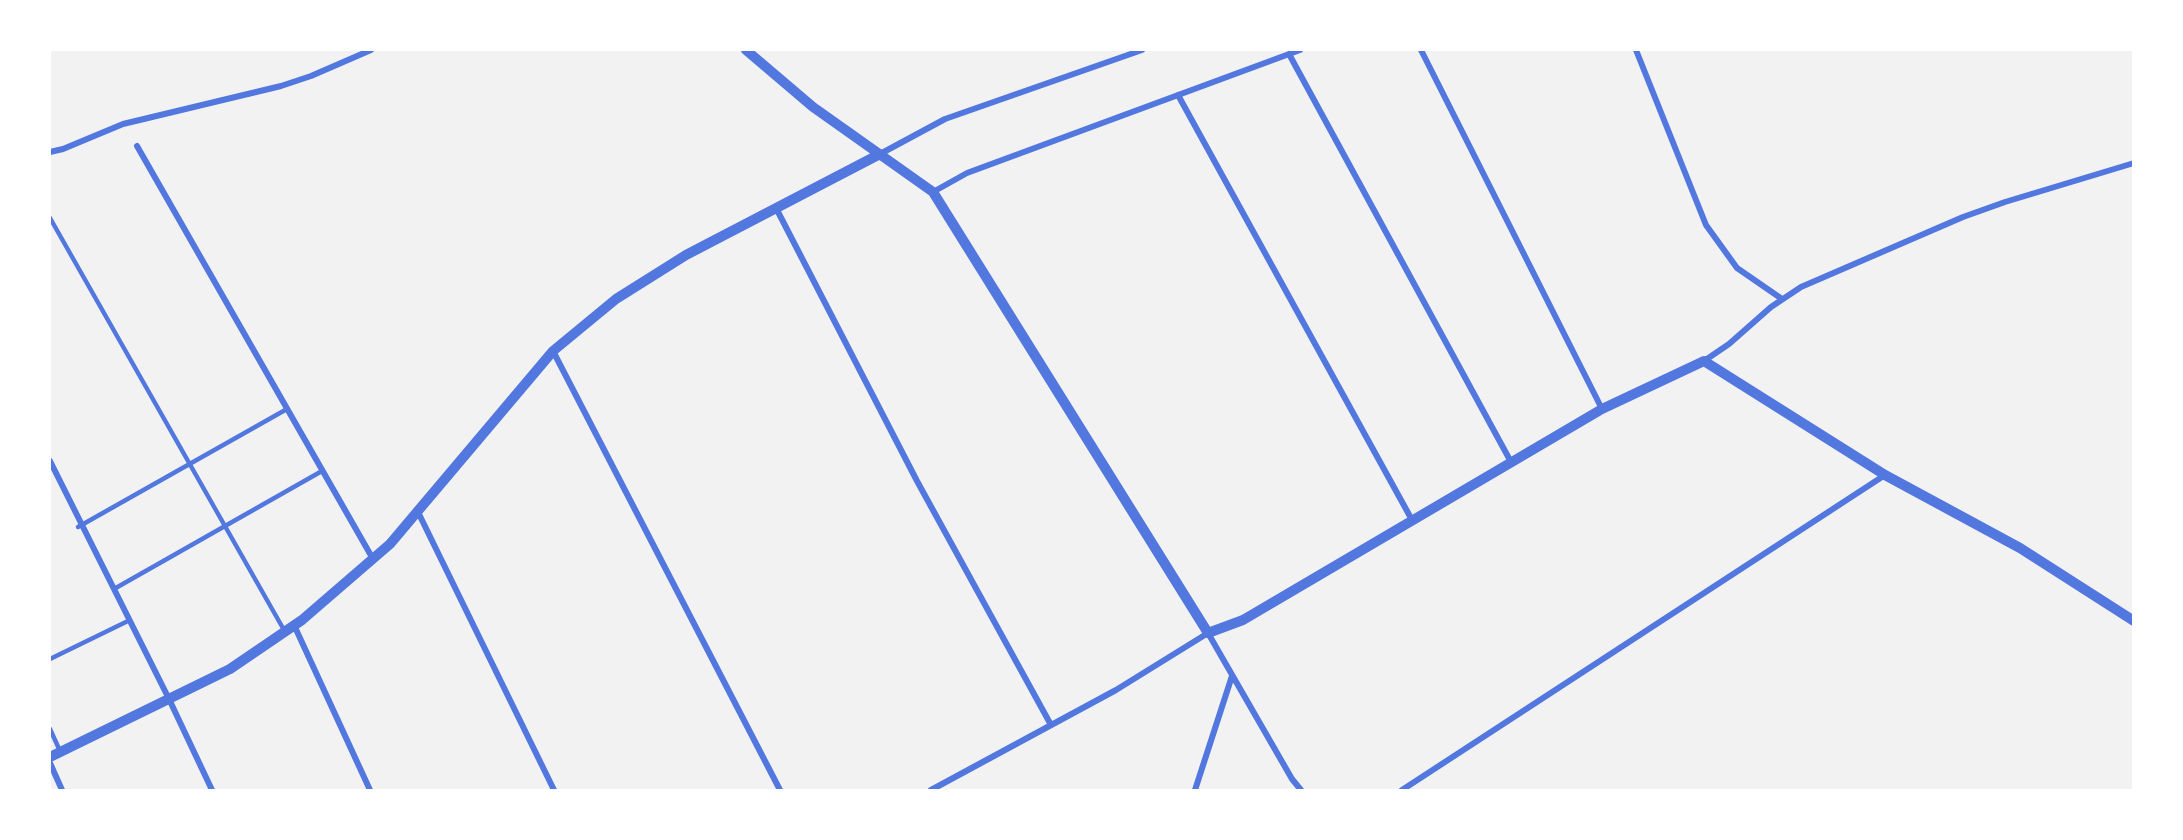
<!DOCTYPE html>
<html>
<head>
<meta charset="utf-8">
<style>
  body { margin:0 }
  #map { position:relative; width:2183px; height:840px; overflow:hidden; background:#f2f2f2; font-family:Montserrat,sans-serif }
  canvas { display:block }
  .frame { position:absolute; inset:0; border:51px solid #fff; pointer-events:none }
</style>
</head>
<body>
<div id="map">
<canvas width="2183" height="840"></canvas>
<div class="frame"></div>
</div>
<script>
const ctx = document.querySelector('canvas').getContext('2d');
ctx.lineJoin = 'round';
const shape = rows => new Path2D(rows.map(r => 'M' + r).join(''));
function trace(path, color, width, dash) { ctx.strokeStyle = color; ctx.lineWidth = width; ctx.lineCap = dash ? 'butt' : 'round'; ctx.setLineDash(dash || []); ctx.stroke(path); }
const service = shape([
  [50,218,284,630],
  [78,527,287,409],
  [114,589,322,471],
  [50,659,130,620],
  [50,729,60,751]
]);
const minor = shape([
  [1421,50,1602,409],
  [1636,50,1706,225,1737,268,1782,299],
  [1289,54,1511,462],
  [1178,95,1412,520],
  [137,146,373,559],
  [50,152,63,149,123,124,281,86,311,76,371,50],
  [880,154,945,119,1142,50],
  [933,192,967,173,1300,50],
  [776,208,917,481,1051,725],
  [553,351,780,790],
  [1704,361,1729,344,1771,307,1801,287,1963,217,2005,202,2134,163],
  [50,461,169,699,212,790],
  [418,512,554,790],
  [294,625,370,790],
  [50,763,62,790],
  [931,790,1116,690,1208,633,1292,779,1301,790],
  [1195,790,1232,676],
  [1402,790,1885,475]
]);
const tertiary = shape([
  [746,50,813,107,933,192,1208,633,1243,620,1602,409,1704,361,1885,475,2020,548,2134,621],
  [50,757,230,669,302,620,390,544,553,351,616,299,686,255,880,154]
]);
trace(service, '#5277de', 4.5);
trace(minor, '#5277de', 6);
trace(tertiary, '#5277de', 10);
</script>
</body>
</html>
